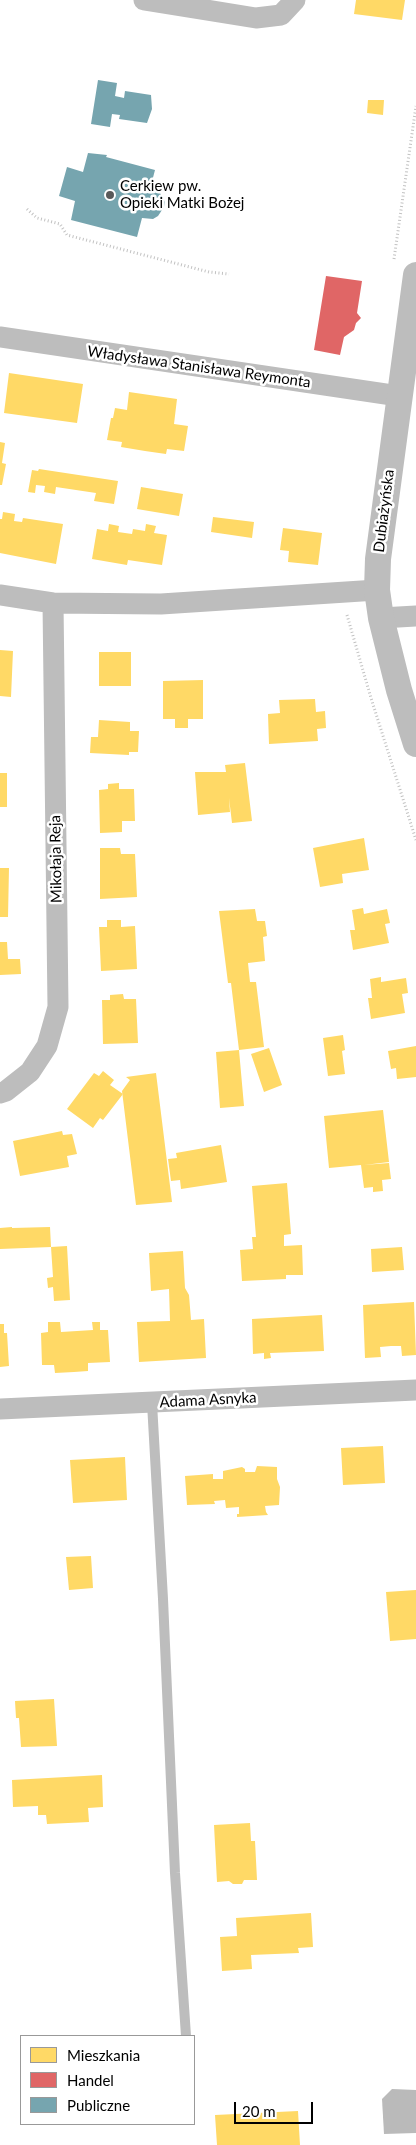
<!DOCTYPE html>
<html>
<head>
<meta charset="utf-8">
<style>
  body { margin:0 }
  #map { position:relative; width:416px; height:2145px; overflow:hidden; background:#fff; font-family:Lato,sans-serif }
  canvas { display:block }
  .legend { position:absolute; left:20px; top:2035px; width:175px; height:90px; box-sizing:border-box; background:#fff; border:1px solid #999; margin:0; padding:6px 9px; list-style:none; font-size:15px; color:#000 }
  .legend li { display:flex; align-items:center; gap:10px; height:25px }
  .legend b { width:25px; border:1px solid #999 }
  .scale { position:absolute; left:234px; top:2102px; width:79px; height:22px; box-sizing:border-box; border:2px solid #000; border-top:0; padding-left:6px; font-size:15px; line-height:18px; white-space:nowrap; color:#000; -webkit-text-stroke:4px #fff; paint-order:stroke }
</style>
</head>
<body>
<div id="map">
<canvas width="416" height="2145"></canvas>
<ul class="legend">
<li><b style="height:14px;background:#ffd966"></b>Mieszkania</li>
<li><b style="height:14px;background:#e06666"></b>Handel</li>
<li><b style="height:14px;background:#76a5af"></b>Publiczne</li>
</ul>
<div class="scale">20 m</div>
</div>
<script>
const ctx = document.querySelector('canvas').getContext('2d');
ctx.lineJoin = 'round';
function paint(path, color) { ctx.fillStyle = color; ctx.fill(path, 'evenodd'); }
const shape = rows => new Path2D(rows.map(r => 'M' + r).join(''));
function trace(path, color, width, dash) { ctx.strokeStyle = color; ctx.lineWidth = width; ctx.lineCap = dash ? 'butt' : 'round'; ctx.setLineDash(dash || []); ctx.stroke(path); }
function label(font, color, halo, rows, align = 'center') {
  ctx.font = font + ' Lato,sans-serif'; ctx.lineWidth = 5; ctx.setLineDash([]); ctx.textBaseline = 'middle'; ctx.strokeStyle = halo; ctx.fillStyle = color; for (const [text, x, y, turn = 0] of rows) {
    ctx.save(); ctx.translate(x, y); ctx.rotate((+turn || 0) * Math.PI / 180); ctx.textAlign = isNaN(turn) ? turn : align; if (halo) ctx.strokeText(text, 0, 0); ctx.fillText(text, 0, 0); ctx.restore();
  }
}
const water = shape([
  [392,2089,416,2090,416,2133,384,2134,382,2099]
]);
const homes = shape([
  [356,0,405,0,402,20,354,14],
  [368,100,384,100,383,115,367,113],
  [9,373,83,384,77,423,4,413],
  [129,392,177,399,174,424,188,426,184,451,167,449,166,454,145,451,121,447,122,442,107,440,111,418,113,418,115,408,127,410],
  [0,442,5,443,2,463,6,464,2,485,0,485],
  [39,469,118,481,114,504,94,501,96,493,56,487,55,494,44,492,45,486,36,485,35,493,28,492,32,470,38,471],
  [141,487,183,494,179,516,137,509],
  [3,512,15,514,14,521,22,522,23,518,63,524,56,564,0,553,0,519,2,519],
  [213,517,254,522,252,538,211,532],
  [109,524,119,526,118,532,132,534,133,529,145,531,146,524,156,526,154,533,167,535,162,565,128,560,127,565,92,559,97,529,108,531],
  [283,528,322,533,318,565,288,562,289,551,280,550],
  [0,650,13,651,11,697,0,696],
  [99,652,131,652,131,686,99,686],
  [203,680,203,719,188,719,188,728,175,728,175,719,163,719,163,681],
  [315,699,316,712,325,711,326,728,317,729,318,741,269,744,268,714,280,713,279,700],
  [99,720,130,722,130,731,139,731,138,752,129,752,129,755,90,753,91,737,98,737],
  [245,763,252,821,232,823,229,798,230,812,198,815,195,772,226,772,225,765],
  [0,773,7,773,7,807,0,807],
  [119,783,119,789,134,789,135,821,122,821,122,832,100,833,99,790,108,789,108,784],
  [364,838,369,870,342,874,343,883,320,887,313,848],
  [100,848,120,848,121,854,135,854,137,897,100,899],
  [0,868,9,868,8,917,0,917],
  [363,908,364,914,387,909,390,923,385,924,389,943,353,950,350,930,355,930,352,910],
  [255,909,257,921,265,921,267,936,263,937,265,961,248,963,250,982,256,982,264,1047,239,1050,231,983,228,983,219,911],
  [107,920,121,920,121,927,135,926,137,969,101,971,99,927,107,927],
  [0,942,7,942,8,959,20,959,21,974,0,975],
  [381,977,381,982,406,978,408,993,402,994,405,1013,371,1019,368,998,372,998,370,979],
  [123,994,124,999,136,999,138,1043,103,1044,102,1000,110,1000,110,995],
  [343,1035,345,1050,342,1051,345,1074,328,1076,323,1038],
  [416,1046,416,1077,397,1079,396,1068,391,1069,388,1051],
  [269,1048,282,1085,264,1092,251,1054],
  [239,1050,244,1106,220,1108,216,1052],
  [103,1071,114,1080,110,1085,123,1094,103,1120,100,1118,93,1128,67,1109,94,1073,99,1076],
  [156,1073,172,1202,136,1205,122,1091,130,1080,126,1077],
  [383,1110,389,1162,364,1165,389,1163,391,1179,382,1180,383,1191,373,1192,373,1187,364,1188,361,1165,329,1168,324,1116],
  [62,1131,63,1135,72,1134,77,1154,67,1156,69,1167,20,1176,13,1141],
  [221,1145,227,1182,181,1189,180,1180,171,1181,168,1159,177,1158,176,1153],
  [287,1183,291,1234,284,1235,284,1246,302,1245,303,1275,286,1275,286,1279,242,1281,240,1250,253,1249,252,1237,256,1237,252,1186],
  [12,1227,12,1228,50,1227,51,1247,0,1249,0,1228],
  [67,1246,70,1300,54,1301,53,1287,48,1288,47,1278,53,1277,51,1247],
  [402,1247,404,1270,372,1272,371,1249],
  [183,1251,185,1288,189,1295,191,1320,204,1319,206,1358,139,1362,137,1322,170,1321,169,1289,151,1291,149,1253],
  [414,1302,416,1355,402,1356,401,1346,391,1346,380,1347,381,1357,365,1358,363,1305],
  [322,1315,324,1351,270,1353,271,1358,264,1359,264,1353,253,1354,252,1319],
  [48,1322,60,1322,61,1332,93,1330,92,1322,100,1322,100,1330,108,1330,110,1362,88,1363,88,1371,74,1372,55,1373,54,1365,42,1365,41,1333,48,1332],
  [0,1324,4,1324,4,1333,7,1333,9,1366,0,1367],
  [383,1446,385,1483,343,1485,341,1448],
  [125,1457,127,1500,73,1503,70,1460],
  [257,1466,277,1467,277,1479,280,1487,279,1505,265,1506,266,1512,268,1515,237,1517,237,1514,239,1514,239,1507,226,1508,225,1500,214,1501,215,1504,187,1505,185,1476,213,1474,213,1479,223,1479,223,1471,242,1467,245,1469,245,1472,255,1472],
  [91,1556,93,1588,69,1590,66,1557],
  [416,1590,416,1639,390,1641,386,1592],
  [54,1699,57,1746,21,1747,19,1718,16,1718,15,1701],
  [102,1775,103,1807,88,1808,89,1822,47,1824,46,1815,38,1815,38,1806,13,1807,12,1780],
  [250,1823,251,1841,255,1841,257,1880,244,1880,242,1884,233,1884,229,1881,217,1882,214,1825],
  [311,1913,313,1947,298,1948,299,1953,251,1955,252,1969,222,1971,220,1937,237,1936,236,1918],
  [298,2111,300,2145,217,2145,215,2115]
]);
const shops = shape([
  [326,276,362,281,357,313,361,318,356,323,354,330,344,337,340,355,314,350]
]);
const public = shape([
  [98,80,117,83,115,96,124,98,125,91,151,95,152,109,147,123,119,119,120,115,112,114,110,127,91,124],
  [88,153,107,155,106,157,155,170,150,189,160,193,165,202,164,207,158,216,153,219,142,218,137,237,71,220,75,201,59,196,67,167,83,172]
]);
const path = shape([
  [27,209,37,218,60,224,67,235,209,272,229,274],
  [394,259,416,106],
  [347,615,371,698,416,840]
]);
const service = shape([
  [152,1403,163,1599,175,1873,186,2036]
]);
const minor = shape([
  [144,0,256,18,281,15,295,0],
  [0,337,399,396],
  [0,595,53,603,161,604,377,590],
  [381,618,416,616],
  [0,1093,6,1091,30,1072,47,1046,58,1007,53,603],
  [0,1409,416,1390]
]);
const tertiary = shape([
  [416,275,378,559,377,590,381,618,399,690,416,744]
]);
const markers = [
  [110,195,5,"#595959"]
];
const poiNames = [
  ["Cerkiew pw.",120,186],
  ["Opieki Matki Bożej",120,203]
];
const streetNames = [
  ["Władysława Stanisława Reymonta",199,367,8],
  ["Dubiażyńska",384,511,-83],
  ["Mikołaja Reja",56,859,-91],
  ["Adama Asnyka",208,1400,-3]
];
paint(water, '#bababa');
paint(homes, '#ffd966');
paint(shops, '#e06666');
paint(public, '#76a5af');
trace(path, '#c2c2c2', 3, [1, 2.5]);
trace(service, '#bdbdbd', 10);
trace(minor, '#bdbdbd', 21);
trace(tertiary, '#bdbdbd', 26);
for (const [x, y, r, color] of markers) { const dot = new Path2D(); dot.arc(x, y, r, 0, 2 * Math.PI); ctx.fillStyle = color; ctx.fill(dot); trace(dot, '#fff', 2); }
label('15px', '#000', '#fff', poiNames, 'left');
label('15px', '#000', '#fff', streetNames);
</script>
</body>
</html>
